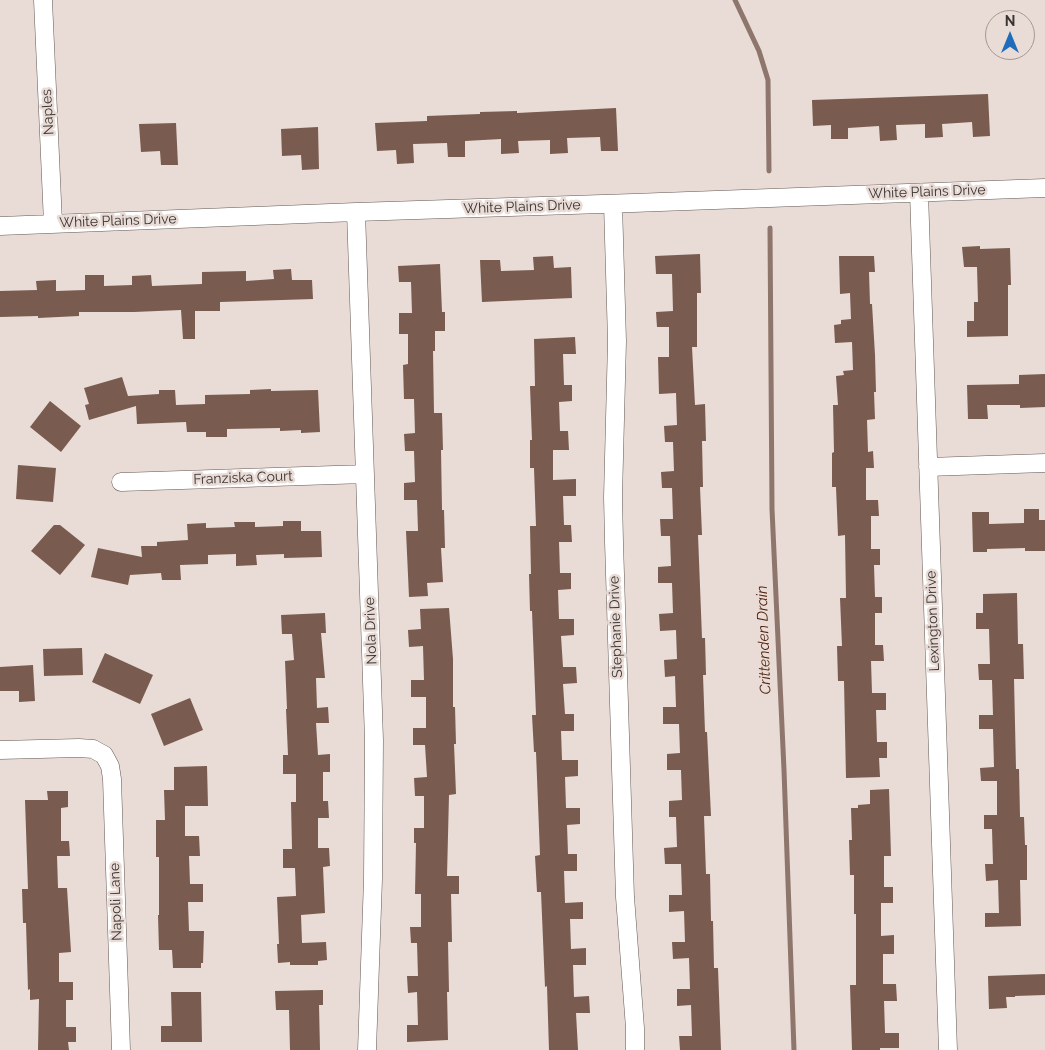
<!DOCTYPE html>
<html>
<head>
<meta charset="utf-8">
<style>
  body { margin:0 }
  #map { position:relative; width:1045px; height:1050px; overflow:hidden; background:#e9dbd5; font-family:Raleway,sans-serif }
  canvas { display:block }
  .north { position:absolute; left:985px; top:10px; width:50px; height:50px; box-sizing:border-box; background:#e9dbd5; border:1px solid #a39894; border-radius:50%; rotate:0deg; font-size:14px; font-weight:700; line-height:20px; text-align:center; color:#393432 }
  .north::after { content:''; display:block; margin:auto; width:18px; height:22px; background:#206cbc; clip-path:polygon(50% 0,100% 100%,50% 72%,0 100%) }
</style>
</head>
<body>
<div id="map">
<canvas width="1045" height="1050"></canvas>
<div class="north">N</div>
</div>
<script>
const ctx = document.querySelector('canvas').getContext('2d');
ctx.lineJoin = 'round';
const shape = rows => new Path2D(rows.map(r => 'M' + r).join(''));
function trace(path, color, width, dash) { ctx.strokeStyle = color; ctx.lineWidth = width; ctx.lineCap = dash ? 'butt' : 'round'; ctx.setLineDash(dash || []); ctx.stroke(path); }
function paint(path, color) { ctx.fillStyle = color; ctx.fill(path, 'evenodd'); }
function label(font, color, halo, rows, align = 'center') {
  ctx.font = font + ' Raleway,sans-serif'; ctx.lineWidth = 5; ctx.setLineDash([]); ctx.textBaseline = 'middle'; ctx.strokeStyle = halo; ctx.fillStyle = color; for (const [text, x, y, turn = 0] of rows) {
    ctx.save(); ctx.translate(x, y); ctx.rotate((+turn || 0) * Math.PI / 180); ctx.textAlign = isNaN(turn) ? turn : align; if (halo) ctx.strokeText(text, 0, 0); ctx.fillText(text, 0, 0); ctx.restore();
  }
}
const stream = shape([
  [735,0,759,51,768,80,769,171],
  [770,228,772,509,784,770,794,1050]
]);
const building = shape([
  [988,94,990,136,973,137,972,122,942,124,943,137,925,138,925,124,896,125,897,140,880,141,879,126,848,128,848,139,831,139,831,125,813,126,812,100],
  [616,108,618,151,601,151,600,137,567,138,568,153,550,154,550,140,518,141,519,153,501,154,501,139,465,141,465,157,448,157,447,143,413,144,414,163,397,164,396,150,377,151,375,123,427,121,427,116,480,114,480,112,517,111,517,113],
  [176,123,178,165,161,165,160,151,141,152,139,124],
  [318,127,319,169,302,170,301,155,282,156,281,129],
  [980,246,980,249,1010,248,1011,285,1008,285,1008,336,967,337,967,321,974,321,974,302,978,302,977,267,964,267,962,247],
  [700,254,701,293,697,293,697,347,692,347,695,405,705,404,706,441,702,441,703,487,700,487,702,535,698,535,702,638,705,638,706,675,703,675,705,732,707,732,711,816,704,816,706,874,710,874,711,921,713,921,714,968,718,968,721,1050,680,1050,679,1036,692,1036,691,1005,677,1006,677,989,690,989,689,958,673,959,672,942,685,942,684,911,669,912,669,895,682,895,681,864,665,864,664,848,677,847,676,817,669,817,669,801,682,800,681,770,667,770,667,754,680,753,679,724,663,724,663,707,676,707,675,676,665,677,664,660,677,659,676,630,660,631,659,614,673,613,672,583,658,583,658,567,671,566,670,536,661,536,660,519,673,519,672,488,662,488,661,472,674,471,673,442,665,442,664,426,677,425,676,393,659,394,658,357,669,357,669,327,657,327,656,312,673,311,672,274,656,274,655,256],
  [553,256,554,268,571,267,572,298,482,302,480,260,500,260,501,271,534,270,533,257],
  [839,256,874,256,875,272,869,272,870,304,872,304,875,355,876,392,874,392,875,419,867,420,868,452,873,451,874,468,866,468,866,500,878,500,879,516,871,516,871,549,880,549,880,565,874,565,875,597,882,597,882,613,875,613,875,645,883,645,884,661,871,661,872,693,886,693,886,710,876,710,877,742,887,742,887,758,879,758,880,777,846,778,844,681,838,681,837,646,842,646,840,598,846,598,845,535,838,536,836,487,832,487,832,453,834,452,833,405,838,405,836,376,844,375,843,371,853,370,852,342,835,343,834,325,841,324,841,320,851,319,850,293,840,294],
  [440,264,442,312,445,312,445,331,435,331,435,351,433,351,434,413,442,413,443,450,441,450,442,510,444,510,445,548,441,548,443,582,427,583,428,596,409,597,406,531,418,531,417,500,404,500,404,483,415,482,414,451,405,451,404,434,415,433,414,399,404,399,403,365,408,364,408,334,399,334,399,313,412,313,411,282,399,282,398,266],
  [291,269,292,280,312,280,313,299,220,302,220,311,195,311,195,339,183,339,181,310,134,312,79,312,79,316,38,318,38,316,0,317,0,291,37,290,36,281,56,280,56,291,85,290,85,275,104,275,104,286,132,285,132,276,151,275,152,286,202,284,202,272,246,271,246,281,274,279,273,270],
  [575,337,576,354,563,354,564,385,572,385,572,401,559,402,560,431,568,431,569,450,553,450,553,480,576,479,576,496,563,496,564,525,571,525,572,542,559,542,560,573,571,573,571,589,558,590,559,619,574,619,574,635,561,636,563,667,576,667,577,683,563,684,565,714,574,714,574,731,561,731,562,760,578,760,578,776,565,777,566,808,580,808,580,824,567,825,568,854,577,854,577,871,564,871,565,903,583,902,583,919,570,919,571,949,586,948,586,965,573,965,574,997,589,996,590,1013,576,1013,578,1050,549,1050,547,986,545,987,541,892,537,892,535,856,540,855,536,752,534,752,532,715,536,715,532,611,530,611,529,574,531,574,530,526,536,526,534,468,530,468,530,440,532,440,530,386,535,386,534,339],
  [1045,374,1045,407,1020,408,1020,405,987,405,988,419,968,419,967,385,1019,384,1019,375],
  [122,377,128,396,159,394,159,390,175,390,176,405,205,404,205,395,250,394,250,390,271,389,271,391,318,390,320,432,301,433,301,430,280,431,280,428,227,429,227,437,206,437,206,432,187,432,186,422,137,424,136,406,89,420,85,405,89,404,84,388],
  [50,401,81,426,61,452,30,427],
  [18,465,56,468,53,502,16,499],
  [1024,509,1039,509,1039,520,1045,520,1045,551,1025,551,1025,548,987,549,987,552,973,552,972,512,989,512,989,524,1024,523],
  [283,521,301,521,301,531,321,531,322,557,284,558,284,554,256,555,257,565,236,566,236,554,208,555,208,564,180,565,181,580,162,580,161,573,130,575,128,585,91,577,98,548,142,557,141,546,157,546,157,542,188,540,187,524,206,523,206,528,235,527,234,522,255,522,255,527,283,526],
  [54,525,60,525,85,545,60,575,31,551],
  [1017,593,1018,644,1023,644,1024,679,1014,679,1016,769,1019,769,1020,817,1024,817,1025,845,1027,845,1027,880,1020,880,1021,926,985,927,985,913,999,913,998,880,986,881,985,864,993,864,992,829,984,829,984,815,997,815,997,781,981,781,980,768,994,767,993,729,979,729,979,715,993,715,992,680,979,680,978,664,990,664,989,629,976,629,976,613,983,613,983,594],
  [449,608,453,659,453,707,455,707,456,744,454,744,456,794,449,795,447,876,459,876,459,894,451,894,452,942,448,942,449,992,447,992,448,1040,407,1042,407,1025,418,1025,417,992,408,993,407,976,418,976,417,943,411,943,410,927,421,927,421,894,415,894,416,843,414,843,414,828,424,828,424,796,415,796,414,778,427,777,425,745,413,745,413,728,426,728,426,697,411,697,411,680,424,680,423,646,409,647,408,630,421,629,420,609],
  [325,613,326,633,321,633,325,678,316,678,317,708,328,707,329,723,316,723,318,755,330,754,330,772,323,772,323,801,328,801,329,818,318,818,318,848,329,848,330,866,323,867,325,913,301,915,302,943,326,942,327,960,318,961,318,965,290,965,290,962,278,963,277,944,279,944,277,897,296,896,295,868,283,868,283,849,292,849,291,802,296,802,296,774,283,774,283,755,288,755,286,709,287,709,285,661,294,660,292,634,282,634,281,615],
  [82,648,83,675,44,676,43,649],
  [105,653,153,675,140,704,92,682],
  [33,665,35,701,19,702,19,691,0,691,0,667],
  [190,698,203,730,164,746,151,714],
  [207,766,208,806,185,806,185,836,199,836,200,856,189,856,190,884,203,884,203,902,188,902,189,931,204,931,203,963,201,963,201,968,173,968,172,950,159,950,158,915,159,915,159,857,156,857,156,820,165,820,164,790,174,790,174,767],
  [889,789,891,856,884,856,884,887,893,887,893,903,881,903,881,936,894,935,894,954,883,954,883,984,896,984,897,1001,884,1001,885,1033,899,1033,899,1048,880,1048,880,1050,852,1050,850,985,856,985,856,914,854,914,854,875,850,875,849,840,852,840,851,808,858,808,858,805,870,804,870,790],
  [47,791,68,791,68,807,61,808,61,841,69,841,70,856,57,856,58,888,67,888,71,952,59,953,59,982,73,982,73,1000,66,1000,66,1027,76,1027,76,1042,68,1042,69,1050,38,1050,39,999,30,1000,30,989,28,990,26,923,23,923,22,889,28,889,25,800,48,800],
  [1045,974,1045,995,1015,996,1015,997,1006,997,1007,1008,989,1009,988,976],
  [323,990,323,1005,319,1005,320,1050,290,1050,289,1010,276,1010,275,991],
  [171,992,201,992,202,1042,161,1042,161,1026,172,1026]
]);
const street = shape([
  [43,0,53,223],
  [919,193,948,1050],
  [613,204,617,341,613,497,614,542,625,897,635,1028,635,1050],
  [356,212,374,740,373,879,367,1050],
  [0,226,356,212,633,203,1045,188],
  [928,467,1045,463],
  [121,482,365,474],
  [0,750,79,748,93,749,104,755,110,766,112,779,121,1050]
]);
const streetNames = [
  ["Naples",48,112,-93],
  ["White Plains Drive",927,192,-2],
  ["White Plains Drive",522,207,-2],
  ["White Plains Drive",118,221,-2],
  ["Franziska Court",243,478,-2],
  ["Lexington Drive",933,621,-92],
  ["Stephanie Drive",616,627,-92],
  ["Nola Drive",371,631,-92],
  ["Napoli Lane",116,902,-92]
];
const waterNames = [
  ["Crittenden Drain",764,640,-92]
];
trace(stream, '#8e766d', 5);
paint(building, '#795b4f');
trace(street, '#635853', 19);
trace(street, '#fff', 18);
label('14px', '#393432', '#e9dbd5', streetNames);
label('italic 15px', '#522511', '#e9dbd5', waterNames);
</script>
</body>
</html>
